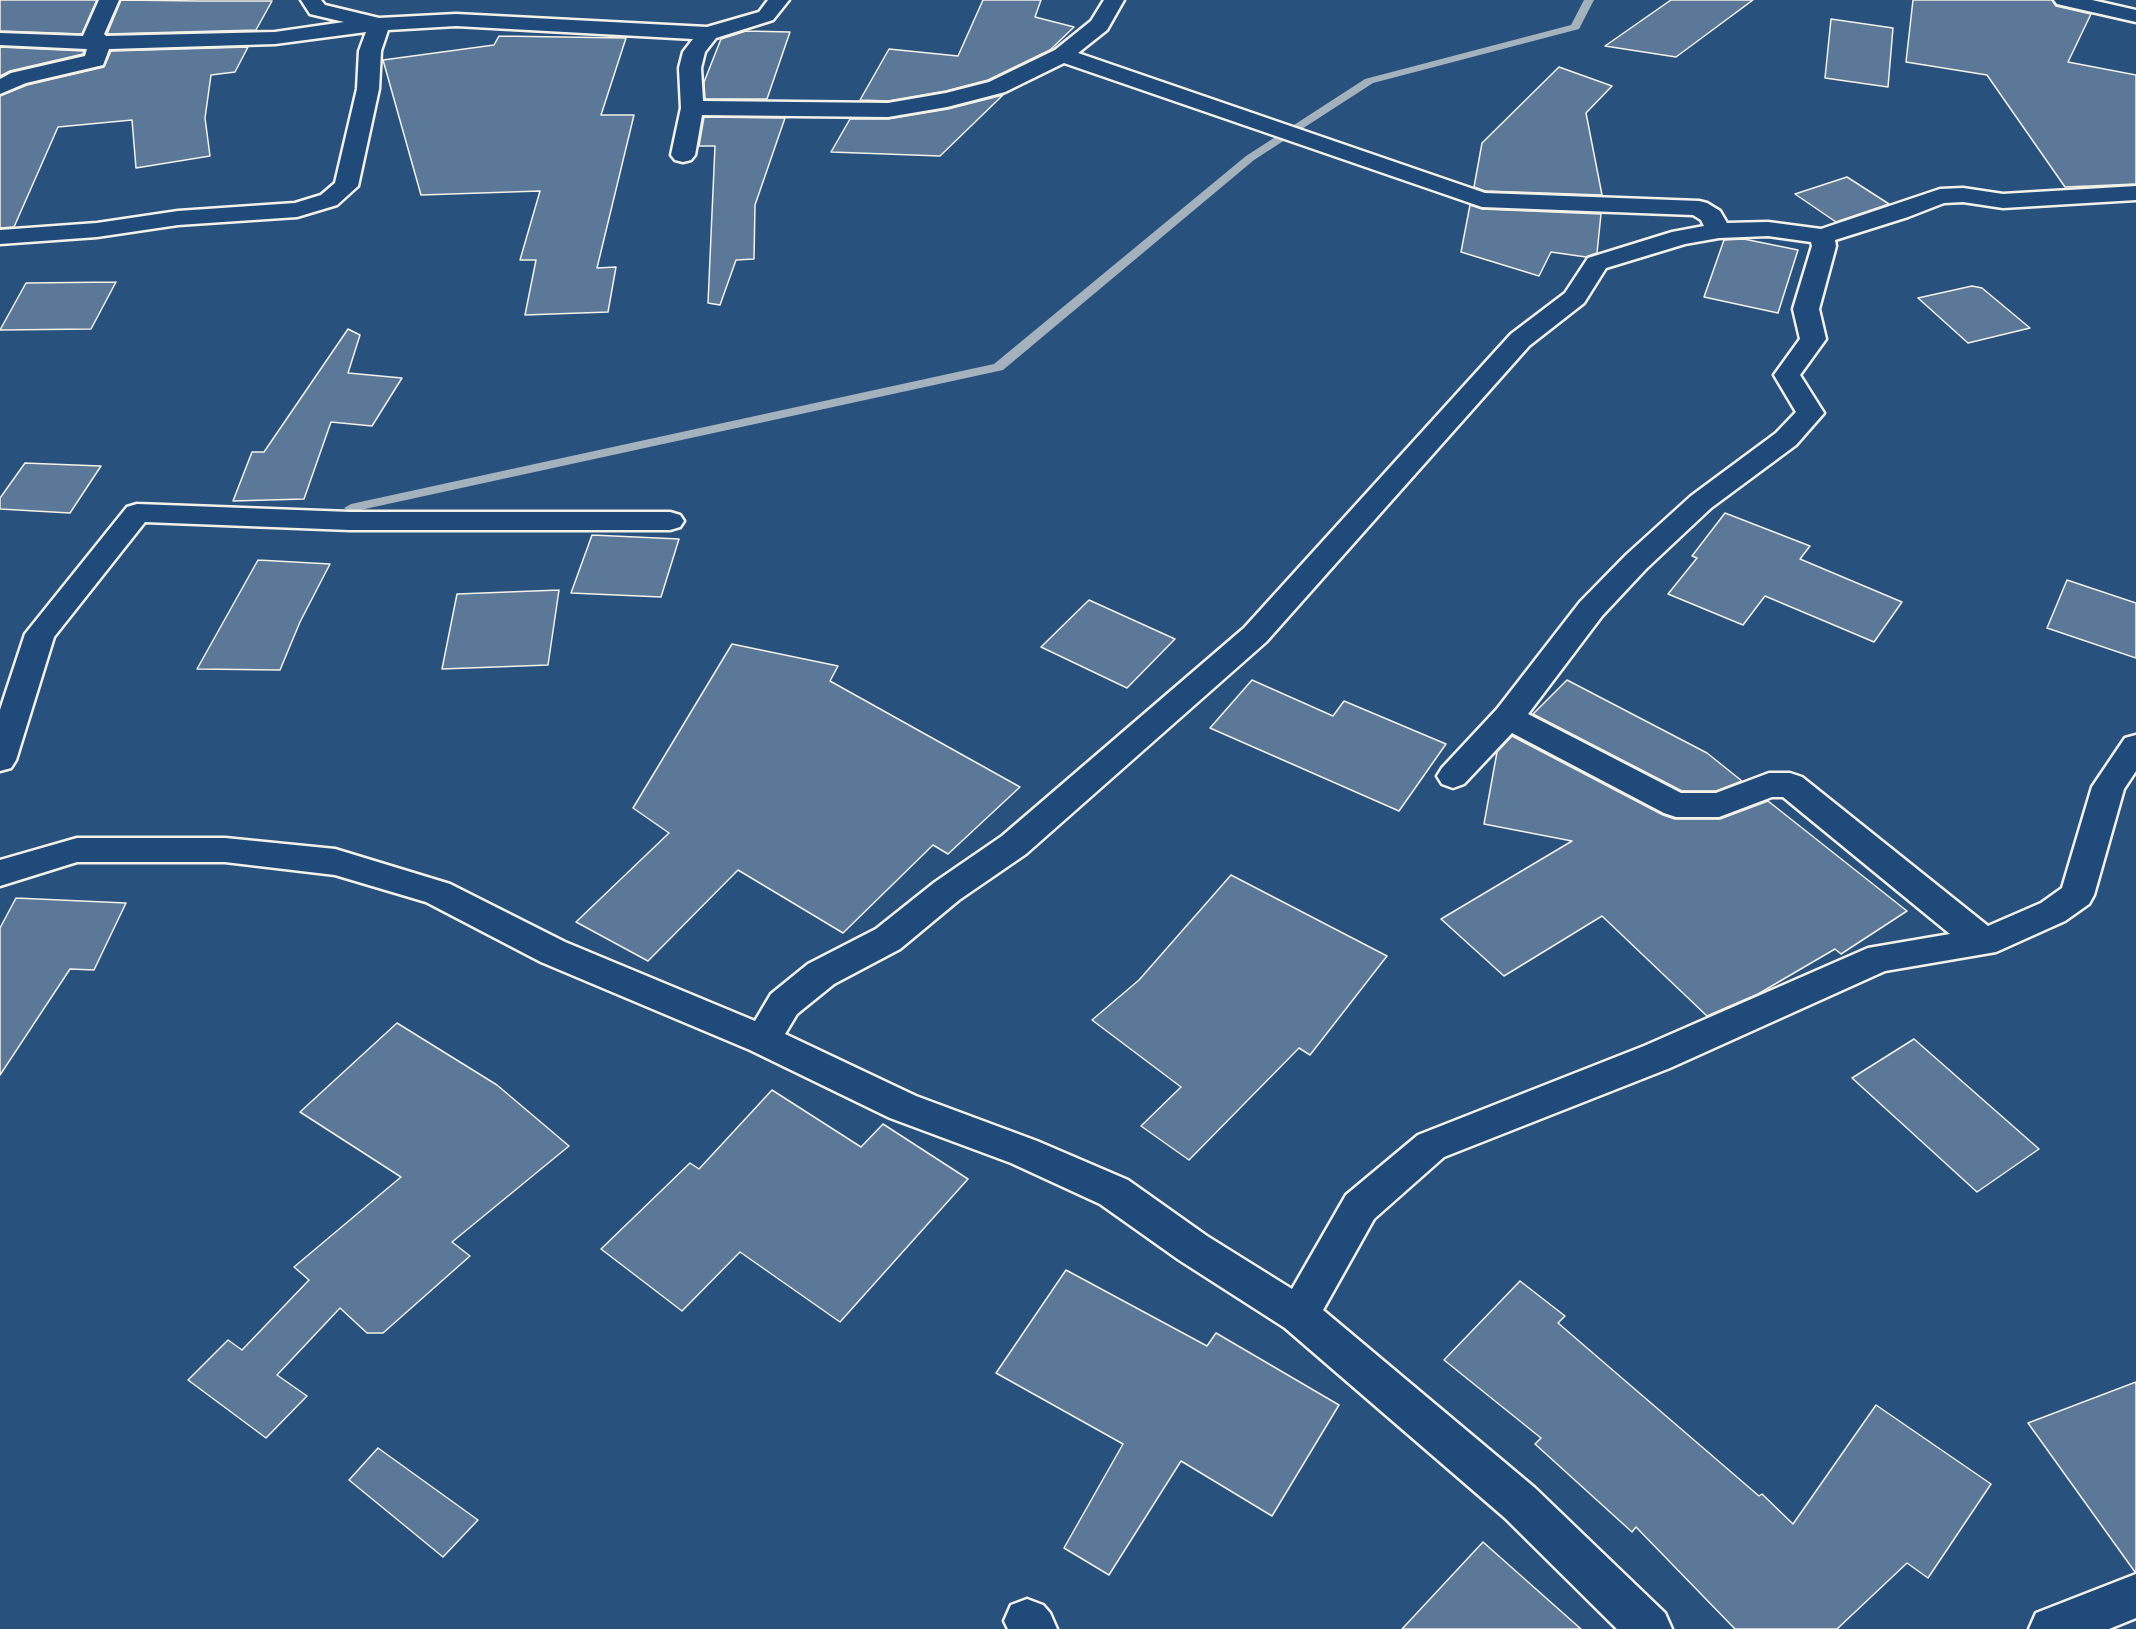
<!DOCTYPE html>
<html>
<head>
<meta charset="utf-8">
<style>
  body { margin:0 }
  canvas { display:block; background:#28517e }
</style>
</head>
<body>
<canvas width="2136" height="1629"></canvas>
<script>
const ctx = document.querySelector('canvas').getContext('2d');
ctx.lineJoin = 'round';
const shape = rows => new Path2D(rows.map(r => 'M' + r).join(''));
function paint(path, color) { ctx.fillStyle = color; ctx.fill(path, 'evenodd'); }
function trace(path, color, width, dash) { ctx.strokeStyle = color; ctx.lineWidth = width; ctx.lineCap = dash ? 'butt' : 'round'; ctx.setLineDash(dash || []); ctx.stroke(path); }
const stream = shape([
  [1584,0,1594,0,1579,29,1373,83,1254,160,1003,370,351,512,344,508,351,504,994,364,1246,156,1365,79,1571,25,1584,0]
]);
const building = shape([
  [0,0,97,0,82,34,0,31,0,0],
  [121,0,199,1,272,1,256,30,107,34,121,0],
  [983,0,1041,0,1035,17,1074,27,1050,50,988,80,946,91,888,101,860,100,889,49,958,56,983,0],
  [1671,0,1753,0,1676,57,1605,46,1671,0],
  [1913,0,2052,0,2056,6,2091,14,2068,62,2136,75,2136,184,2065,187,1987,75,1906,62,1913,0],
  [1831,19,1893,28,1888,87,1825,78,1831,19],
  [746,31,790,32,767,99,705,99,704,82,721,39,746,31],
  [499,36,626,38,601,115,634,115,597,268,616,267,608,312,525,315,536,260,520,260,540,191,421,195,383,60,494,45,499,36],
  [0,47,84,51,83,54,10,71,0,76,0,47],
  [248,47,235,72,211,75,205,118,210,156,136,168,132,120,58,127,14,227,0,228,0,96,27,85,104,67,111,51,248,47],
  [1559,67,1612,86,1586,113,1602,195,1485,191,1474,187,1482,143,1559,67],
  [1003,95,940,156,831,152,850,119,888,119,948,109,1003,95],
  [704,117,785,118,755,205,754,259,736,260,720,305,708,303,715,146,699,146,704,117],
  [1847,177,1889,204,1836,222,1795,194,1847,177],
  [1470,205,1482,209,1601,214,1597,253,1586,257,1551,252,1539,276,1461,252,1470,205],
  [1744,239,1798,250,1778,313,1704,297,1724,240,1744,239],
  [116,282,91,329,0,330,26,283,116,282],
  [1972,286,1982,288,2030,328,1968,343,1918,298,1972,286],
  [348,329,360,335,348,373,402,378,372,426,331,422,304,499,233,501,252,452,264,452,348,329],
  [25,463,49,464,101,466,70,513,0,509,0,498,25,463],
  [1725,513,1810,546,1800,559,1902,602,1874,642,1765,596,1743,625,1668,594,1697,558,1692,556,1725,513],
  [592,535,679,539,661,597,571,593,592,535],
  [258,560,330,564,300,622,280,670,197,669,258,560],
  [2067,580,2136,603,2136,658,2047,628,2067,580],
  [559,590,548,665,442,669,457,594,559,590],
  [1089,600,1175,639,1127,688,1041,647,1089,600],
  [732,644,838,666,830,681,1020,787,948,854,933,845,843,933,738,870,648,961,576,922,669,833,633,808,732,644],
  [1252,680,1333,716,1344,701,1446,744,1399,811,1210,728,1252,680],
  [1567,680,1707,753,1742,781,1716,791,1682,791,1533,714,1567,680],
  [1512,736,1663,815,1675,819,1720,819,1768,801,1907,911,1841,954,1835,949,1758,994,1707,1016,1602,916,1504,976,1441,919,1572,841,1484,824,1497,752,1512,736],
  [1231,875,1387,956,1310,1055,1299,1048,1189,1160,1141,1126,1181,1087,1092,1020,1139,980,1231,875],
  [16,898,126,903,94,970,70,969,0,1075,0,928,16,898],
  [397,1023,497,1085,569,1146,452,1242,470,1256,383,1333,367,1333,340,1308,277,1375,307,1396,266,1438,188,1380,228,1340,242,1350,309,1280,294,1267,401,1177,300,1112,397,1023],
  [1914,1039,2039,1149,1977,1192,1852,1078,1914,1039],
  [772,1090,861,1147,883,1124,968,1179,840,1322,740,1252,682,1311,601,1249,690,1163,699,1169,772,1090],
  [1066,1270,1207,1346,1216,1333,1339,1405,1272,1516,1181,1461,1109,1575,1064,1548,1123,1444,996,1373,1066,1270],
  [1520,1281,1565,1316,1558,1323,1759,1496,1762,1494,1793,1524,1876,1405,1991,1484,1928,1578,1907,1563,1837,1629,1735,1629,1636,1527,1632,1532,1535,1444,1541,1438,1444,1360,1520,1281],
  [2136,1382,2136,1572,2135,1572,2028,1423,2136,1382],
  [378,1448,478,1520,443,1557,349,1480,378,1448],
  [1483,1542,1581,1629,1402,1629,1483,1542]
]);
const minor = shape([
  [99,0,119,0,104,34,106,36,275,32,344,22,310,14,301,0,321,0,325,5,379,18,456,14,707,27,759,12,768,0,789,0,773,20,716,38,705,52,701,68,703,101,888,103,946,93,989,82,1055,50,1091,21,1104,0,1124,0,1107,30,1078,53,1485,193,1699,201,1707,203,1720,211,1727,223,1768,222,1821,229,1940,189,1963,188,2003,194,2136,186,2136,200,2003,208,1963,202,1944,203,1908,217,1835,240,1836,246,1819,309,1826,339,1800,375,1824,413,1796,445,1711,508,1646,569,1602,616,1528,714,1681,793,1716,793,1769,773,1790,773,1802,777,1988,926,2041,903,2062,888,2092,787,2125,738,2136,735,2136,771,2124,789,2094,895,2089,904,2065,921,1996,952,1885,971,1670,1068,1444,1157,1374,1219,1323,1310,1535,1488,1665,1613,1672,1629,1617,1629,1505,1518,1285,1328,1179,1260,1100,1204,1011,1163,890,1118,750,1050,541,962,426,902,335,875,225,862,77,862,0,886,0,860,77,838,225,838,335,849,450,884,565,942,755,1021,771,994,808,964,876,929,935,882,1002,836,1244,628,1511,334,1565,293,1588,258,1672,232,1704,226,1701,220,1693,215,1482,207,1064,63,1005,92,947,107,888,117,702,115,695,155,691,160,683,162,675,160,671,155,681,108,679,68,683,52,693,39,456,26,388,30,381,51,379,89,358,186,337,205,297,217,178,225,97,237,0,244,0,230,97,223,178,211,295,203,321,195,335,183,357,89,359,51,366,32,275,44,109,49,103,65,26,83,0,94,0,79,11,73,85,56,87,49,0,45,0,33,83,36,99,0],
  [1768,236,1811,242,1812,246,1793,309,1800,339,1774,375,1796,412,1776,433,1691,496,1626,555,1580,602,1497,709,1442,768,1437,776,1442,784,1453,788,1464,784,1512,733,1664,813,1676,817,1719,817,1772,797,1783,797,1950,934,1868,948,1644,1046,1418,1135,1346,1195,1292,1289,1207,1236,1128,1180,1037,1141,916,1096,785,1034,797,1014,834,984,900,949,959,900,1026,854,1266,642,1529,346,1584,303,1606,268,1685,244,1719,238,1768,236],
  [2054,0,2092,0,2136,10,2136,22,2057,4,2054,0],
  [137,504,350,512,670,512,680,515,684,521,680,527,670,530,350,530,145,522,54,637,16,760,11,768,0,771,0,710,25,634,127,507,137,504],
  [2136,1574,2136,1618,2109,1629,2029,1629,2036,1613,2136,1574],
  [1027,1599,1043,1605,1050,1613,1057,1629,1008,1629,1004,1621,1011,1605,1027,1599]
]);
paint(stream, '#a4b2be');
paint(building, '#5b7899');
trace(building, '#f4f1e8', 1.5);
trace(minor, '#f4f1e8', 5);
paint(minor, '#1f4a7a');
</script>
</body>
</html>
